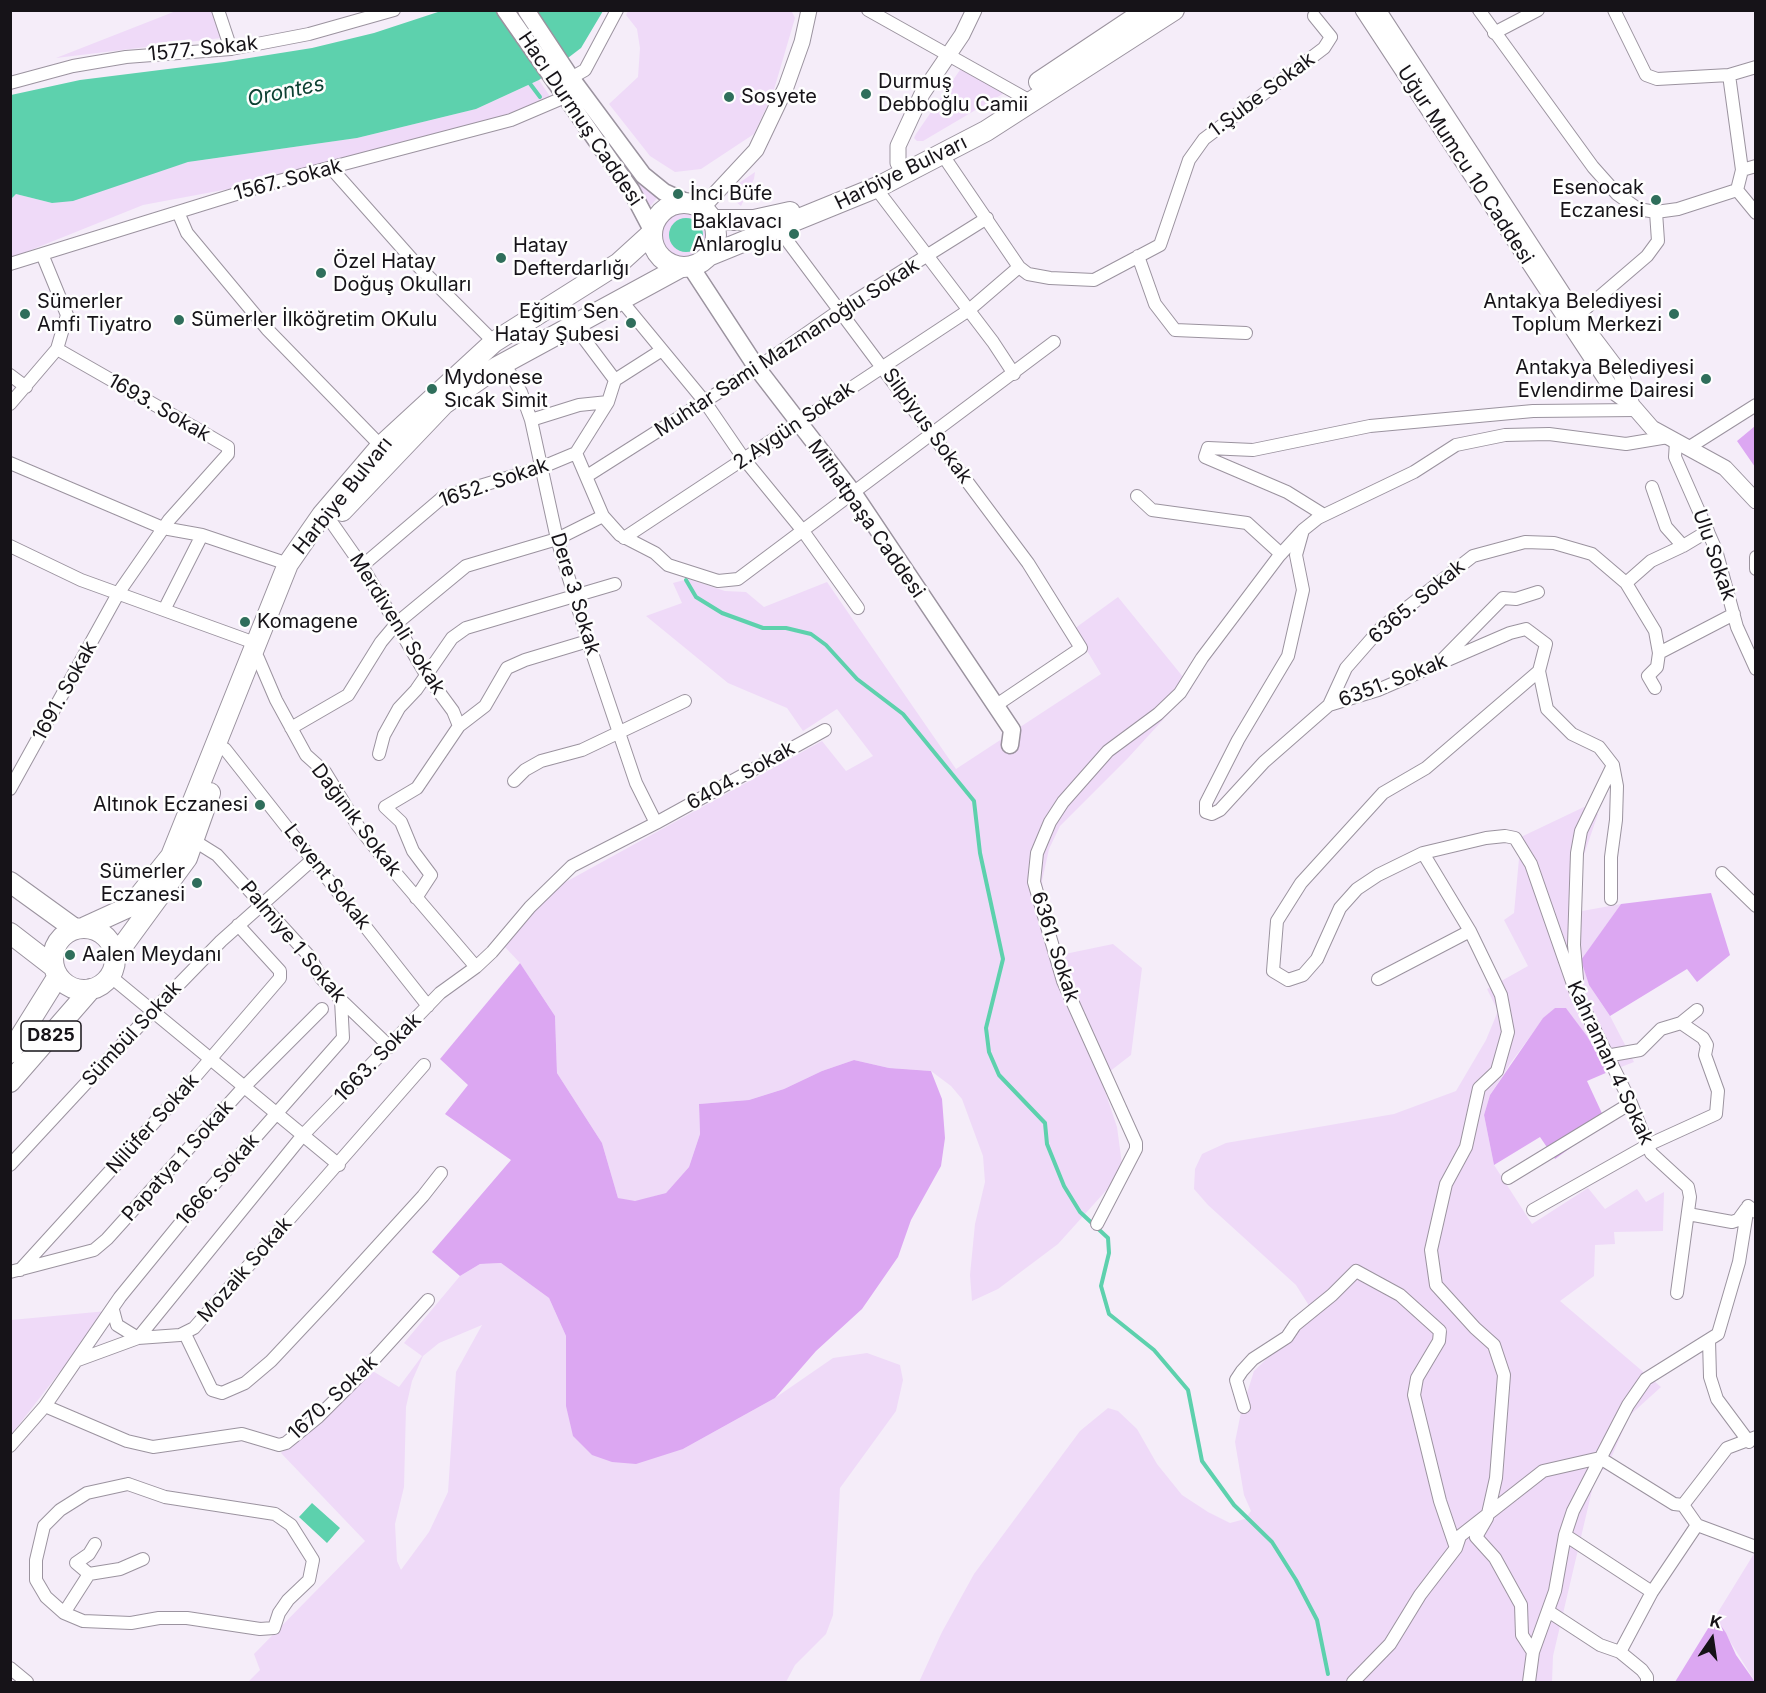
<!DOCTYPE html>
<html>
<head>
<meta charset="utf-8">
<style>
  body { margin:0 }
  #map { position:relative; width:1766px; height:1693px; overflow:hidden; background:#f5edf9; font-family:Inter,sans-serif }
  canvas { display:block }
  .frame { position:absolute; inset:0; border:12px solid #161318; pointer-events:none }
  .north { position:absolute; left:1682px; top:1609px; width:60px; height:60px; -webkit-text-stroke:4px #fefefe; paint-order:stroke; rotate:13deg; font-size:16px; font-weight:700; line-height:24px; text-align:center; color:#161318 }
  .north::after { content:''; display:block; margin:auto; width:21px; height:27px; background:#161318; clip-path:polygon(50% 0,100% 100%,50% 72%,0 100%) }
</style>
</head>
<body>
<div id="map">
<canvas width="1766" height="1693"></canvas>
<div class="frame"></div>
<div class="north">K</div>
</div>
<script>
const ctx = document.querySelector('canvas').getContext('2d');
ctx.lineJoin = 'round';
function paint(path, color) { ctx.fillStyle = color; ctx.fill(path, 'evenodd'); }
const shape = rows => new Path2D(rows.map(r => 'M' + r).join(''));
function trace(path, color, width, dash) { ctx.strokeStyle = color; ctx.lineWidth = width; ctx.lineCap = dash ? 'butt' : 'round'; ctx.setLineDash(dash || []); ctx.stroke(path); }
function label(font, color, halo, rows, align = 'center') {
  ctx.font = font + ' Inter,sans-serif'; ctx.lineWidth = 5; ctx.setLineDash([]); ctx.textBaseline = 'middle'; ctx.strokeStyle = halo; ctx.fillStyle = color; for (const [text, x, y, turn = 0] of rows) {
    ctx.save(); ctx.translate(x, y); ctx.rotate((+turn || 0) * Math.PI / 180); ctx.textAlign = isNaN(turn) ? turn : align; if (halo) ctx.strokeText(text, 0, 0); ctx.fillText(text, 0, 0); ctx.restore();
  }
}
const green = shape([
  [791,10,795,18,773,93,754,134,701,169,675,172,650,156,609,104,638,77,640,48,637,29,626,15,628,11],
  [176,11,211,11,221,38,56,58],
  [962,67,1006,92,923,141,917,141,914,138,916,134],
  [539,80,555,104,282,179,143,205,11,258,11,199,16,194,52,203,188,162,357,138,476,109],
  [600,130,637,178,657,198,649,208],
  [755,172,754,179,741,206,730,197,729,190],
  '662 234a24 24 0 1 1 48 0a24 24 0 1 1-48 0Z',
  [688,579,725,591,746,592,764,607,827,582,956,769,1101,674,1074,629,1118,597,1192,688,1128,758,1060,826,1049,849,1042,881,1046,915,1060,955,1113,944,1142,968,1131,1055,1109,1072,1104,1088,1117,1127,1122,1164,1112,1184,1058,1244,998,1289,972,1301,970,1275,975,1224,985,1182,983,1156,962,1099,951,1086,931,1071,889,1068,854,1060,822,1071,784,1089,749,1100,699,1104,700,1134,689,1167,666,1193,635,1202,618,1198,602,1143,557,1073,555,1016,520,963,504,946,553,889,822,741,846,771,873,756,837,709,803,731,787,708,728,683,646,616,682,603,673,583],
  [1584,807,1598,814,1569,898,1571,913,1621,904,1582,960,1589,985,1610,1016,1634,1062,1608,1072,1587,1036,1566,1008,1555,1008,1543,1019,1510,1064,1490,1095,1484,1115,1494,1165,1532,1224,1588,1188,1605,1209,1637,1189,1646,1202,1664,1192,1663,1231,1614,1232,1615,1244,1595,1245,1594,1276,1560,1301,1661,1387,1629,1416,1606,1470,1597,1469,1553,1656,1552,1682,919,1682,942,1632,974,1574,1080,1431,1108,1408,1118,1411,1137,1429,1157,1464,1182,1495,1208,1512,1230,1523,1245,1519,1251,1511,1244,1495,1235,1442,1241,1412,1254,1371,1306,1321,1308,1304,1296,1285,1208,1205,1194,1189,1195,1169,1202,1154,1226,1143,1394,1114,1456,1091,1486,1040,1498,1011,1487,989,1528,966,1504,920,1514,913,1521,837],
  [501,1263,549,1298,566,1336,566,1406,683,1449,775,1398,833,1358,867,1353,900,1365,903,1380,896,1411,840,1488,833,1615,826,1634,795,1665,786,1682,248,1682,260,1670,254,1654,365,1541,281,1453,371,1370,399,1387,422,1356,404,1343,460,1276,480,1264],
  [482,1325,456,1372,448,1492,429,1532,401,1570,397,1561,395,1524,404,1487,406,1407,412,1381,423,1356,439,1343],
  [107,1311,11,1435,11,1320],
  [1755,1552,1755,1679,1754,1680,1715,1617]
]);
const forest = shape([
  [1755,426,1755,467,1737,441],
  [1711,893,1730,955,1697,982,1687,969,1610,1016,1589,985,1581,960,1621,904],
  [520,963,555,1016,557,1073,602,1143,618,1198,635,1201,666,1193,689,1167,700,1134,699,1104,749,1100,784,1089,822,1071,854,1060,889,1068,931,1071,942,1099,945,1138,941,1166,911,1220,898,1257,862,1309,816,1351,775,1398,683,1449,636,1464,612,1462,592,1455,573,1436,566,1406,566,1336,549,1298,501,1263,480,1264,460,1276,432,1252,511,1160,445,1114,468,1085,440,1059],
  [1555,1008,1566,1008,1587,1036,1608,1072,1587,1081,1606,1122,1555,1159,1540,1137,1494,1165,1484,1115,1490,1095,1543,1018],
  [1715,1617,1726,1633,1736,1655,1755,1682,1675,1682]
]);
const water = shape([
  [441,11,603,11,581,48,539,80,476,109,357,138,188,162,73,201,52,203,16,194,11,199,11,95,80,80,224,62,312,48,374,33],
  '669 235a17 17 0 1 1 34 0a17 17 0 1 1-34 0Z',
  [312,1503,340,1528,327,1543,299,1517]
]);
const stream = shape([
  [528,81,540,97],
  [686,580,696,597,722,613,763,628,786,628,811,634,826,645,857,679,903,714,974,801,980,853,1003,959,986,1028,989,1052,999,1075,1045,1123,1047,1144,1064,1186,1080,1212,1108,1238,1109,1253,1101,1286,1109,1314,1154,1350,1188,1390,1202,1461,1234,1505,1272,1542,1296,1580,1317,1620,1328,1674]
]);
const minor = shape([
  [218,10,231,49],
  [868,10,1032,102],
  [1479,10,1593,167,1617,194,1638,209,1656,212,1678,209,1737,190,1756,213],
  [1614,10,1646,75,1657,79,1729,75,1756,67],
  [1494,33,1538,10],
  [1729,75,1742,170,1737,190],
  [571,78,585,70,617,10],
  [10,83,73,66,126,57,231,49,309,34,394,10],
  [942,154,1019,267,1028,274,1050,278,1094,280,1160,245,1189,160,1204,139,1324,48,1331,37,1314,16],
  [331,168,418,266,494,342],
  [1742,170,1756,166],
  [875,187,993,342,1014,374],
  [178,212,187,233,267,329,381,446],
  [777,227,1028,563,1081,648,995,706],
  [1138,256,1155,304,1175,330,1246,333],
  [10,264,275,182,511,120,565,97],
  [620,299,705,402,744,459,803,531,858,608],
  [1570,322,1647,256,1658,241,1656,212],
  [573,324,615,380,608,402,576,453],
  [504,363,521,392,531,420,557,539,588,641,636,783,656,823],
  [10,375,26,387],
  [615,380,662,350],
  [10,404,57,349,67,315,42,254],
  [531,420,579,405,608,402],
  [1668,437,1626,444,1549,434,1505,435,1456,445,1414,472,1318,518,1303,530,1296,555,1303,590,1288,656,1238,740,1206,803,1206,812,1212,814,1220,810,1264,762,1329,705,1378,690,1510,633,1526,629,1546,644,1539,671,1426,768,1383,793,1301,883,1277,921,1273,971,1288,980,1303,975,1317,959,1340,908,1357,889,1378,875,1423,853,1486,838,1505,836,1515,838,1531,864,1575,990,1631,1103,1651,1153,1688,1187,1690,1197,1677,1293],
  [1676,442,1675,457,1716,550,1737,627,1756,669],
  [1688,448,1756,405],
  [576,453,603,516,620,535,655,553,668,565,718,581,738,579,1054,342],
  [10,463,163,528,202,535,288,564],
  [587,476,757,368,840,310,987,218],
  [1652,487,1666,527,1683,546],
  [1137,496,1152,510,1247,523,1281,554],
  [1324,515,1287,492,1205,457,1208,448,1253,450,1370,426,1533,411,1636,410],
  [332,523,362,566,425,673,453,711,459,726],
  [624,538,969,310,1019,267],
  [10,546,81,580,255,643],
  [1756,557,1756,569],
  [362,566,443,497,540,468,576,453],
  [1626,583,1651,561,1683,546,1708,531],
  [165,608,202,535],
  [258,658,276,700,306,755,325,772,358,826,387,863,476,967],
  [1443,659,1503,598,1516,599,1538,592],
  [1539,671,1547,709,1572,734,1599,747,1613,765,1581,831,1577,853,1574,945,1577,979],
  [1655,688,1648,676,1657,667,1659,653,1734,614],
  [1329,705,1346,668,1381,628,1473,556,1525,542,1554,543,1592,554,1626,583,1655,631,1659,653],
  [291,728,348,695,381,642,397,623,466,566,557,539,603,516],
  [225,749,428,1006],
  [379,754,384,735,399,708,416,690,452,638,466,628,615,584],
  [514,781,525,770,541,761,582,750,685,701],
  [10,789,119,592,169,520,228,454,228,447,204,433,57,349],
  [193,840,217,855,310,957,321,978,341,1000,390,1047],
  [1423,853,1470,931,1501,995,1508,1032,1497,1071,1479,1088,1466,1147,1446,1184,1431,1250,1436,1285,1475,1328,1494,1345,1504,1375,1496,1478,1487,1518,1476,1537,1495,1558,1521,1605,1522,1635,1533,1652],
  [1722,873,1756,906],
  [416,898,431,875,413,851,401,822,385,807,417,788,459,726,485,706,507,668,525,660,588,641],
  [1611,899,1611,857,1616,820,1617,786,1613,765],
  [110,976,339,1165],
  [1378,979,1470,931],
  [1606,1056,1640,1050,1661,1029,1681,1023,1697,1010],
  [10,1165,152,1012,221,941,312,860],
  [1508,1178,1631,1103],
  [1533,1210,1648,1145,1716,1114,1718,1091,1705,1055,1707,1045,1703,1038,1681,1023],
  [1688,1214,1732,1222,1738,1220,1746,1209],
  [1097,1224,1136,1149,1136,1143,1063,981,1034,882,1037,853,1050,822,1063,802,1108,751,1158,714,1180,693,1202,658,1279,556,1302,531],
  [20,1270,182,1092,280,978,280,971,238,925],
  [10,1272,94,1250,107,1239,243,1088,322,1009],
  [113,1310,117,1325,138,1338,303,1135,440,993,476,967,492,952,530,907,572,866,656,823,825,730],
  [185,1334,212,1390,222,1393,245,1383,271,1361,331,1297,423,1196,441,1173],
  [1709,1340,1710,1377,1717,1399,1749,1442],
  [78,1360,138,1338,180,1335,194,1328,424,1065],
  [45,1406,127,1441,153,1447,242,1434,279,1445,286,1443,318,1417,358,1377,428,1300],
  [1244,1407,1236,1380,1242,1371,1253,1359,1287,1337,1295,1325,1332,1295,1356,1271,1400,1295,1440,1331,1439,1341,1417,1378,1414,1395,1440,1501,1456,1548],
  [10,1446,45,1406,120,1297,187,1215,343,1038,341,1000],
  [128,1484,165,1497,275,1514,291,1525,313,1560,309,1580,288,1600,279,1613,274,1628,260,1629,187,1618,159,1618,131,1623,83,1621,64,1613,46,1597,36,1580,36,1560,44,1526,60,1510,87,1493,128,1484],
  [1683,1505,1727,1448,1756,1437],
  [1683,1505,1697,1525,1756,1547],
  [1565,1535,1652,1592],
  [89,1574,76,1563,89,1554,95,1544],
  [1548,1611,1600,1645,1620,1652,1652,1592,1697,1525],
  [64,1613,89,1574,120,1569,143,1559],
  [1620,1652,1642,1670,1647,1677,1647,1682],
  [10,1668,27,1682],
  [1353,1682,1390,1644,1420,1595,1456,1548,1460,1536,1543,1471,1600,1458,1674,1504,1683,1505],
  [1529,1682,1533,1652,1555,1591,1565,1535,1573,1511,1628,1405,1646,1379,1718,1334,1739,1262,1748,1206,1756,1212]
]);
const tertiary = shape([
  [1363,10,1614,392,1632,405,1652,428,1725,468,1756,501],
  [1378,10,1578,317,1621,374,1632,405],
  [904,173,898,163,898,146,922,94,962,35,974,10],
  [702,208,756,150,786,87,802,42,809,10]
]);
const secondary = shape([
  [505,10,631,190,652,230],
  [526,10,571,78,643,175,664,192,688,203],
  [691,267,757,368,854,494,1012,730,1010,745]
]);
const primary = shape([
  [1039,82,1147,10],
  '652 235a32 32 0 1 1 64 0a32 32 0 1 1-64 0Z',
  [711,220,754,220,790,212],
  [708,256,880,186,986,131,1174,10],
  [342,511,444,404,497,367,681,267],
  [10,882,75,929],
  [85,927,131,906,171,856,288,564,322,515,381,446,494,342,619,263,652,233],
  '53 959a31 31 0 1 1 62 0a31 31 0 1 1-62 0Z',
  [10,933,54,967],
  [116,955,187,858,210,793],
  [10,1053,58,976],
  [10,1082,91,989]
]);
const markers = [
  [866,94,6,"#2f6e5b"],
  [729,97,6,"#2f6e5b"],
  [678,194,6,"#2f6e5b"],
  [1656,200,6,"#2f6e5b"],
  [794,234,6,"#2f6e5b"],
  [501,258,6,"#2f6e5b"],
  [321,273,6,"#2f6e5b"],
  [25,314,6,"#2f6e5b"],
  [1674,314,6,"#2f6e5b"],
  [179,320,6,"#2f6e5b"],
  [631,323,6,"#2f6e5b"],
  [1706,379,6,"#2f6e5b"],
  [432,389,6,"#2f6e5b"],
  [245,622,6,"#2f6e5b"],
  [260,805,6,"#2f6e5b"],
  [197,883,6,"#2f6e5b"],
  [70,955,6,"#2f6e5b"]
];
const shields = [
  [51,1036,60]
];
const shieldNames = [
  ["D825",51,1036]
];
const streetNames = [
  ["1577. Sokak",203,49,-6],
  ["1.Şube Sokak",1262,95,-37],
  ["Hacı Durmuş Caddesi",580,119,56],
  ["Uğur Mumcu 10 Caddesi",1465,165,57],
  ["Harbiye Bulvarı",901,173,-26],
  ["1567. Sokak",288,180,-15],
  ["Muhtar Sami Mazmanoğlu Sokak",787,348,-33],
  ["1693. Sokak",159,408,30],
  ["2.Aygün Sokak",794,426,-34],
  ["Silpiyus Sokak",927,426,54],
  ["1652. Sokak",494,483,-19],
  ["Harbiye Bulvarı",343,496,-51],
  ["Mithatpaşa Caddesi",866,519,55],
  ["Ulu Sokak",1714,555,71],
  ["Dere 3 Sokak",575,594,73],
  ["6365. Sokak",1417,602,-40],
  ["Merdivenli Sokak",397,624,58],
  ["6351. Sokak",1393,681,-21],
  ["1691. Sokak",65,691,-61],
  ["6404. Sokak",741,776,-29],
  ["Dağınık Sokak",356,820,53],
  ["Levent Sokak",327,877,52],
  ["Palmiye 1 Sokak",293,942,50],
  ["6361. Sokak",1055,947,72],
  ["Sümbül Sokak",132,1034,-47],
  ["1663. Sokak",378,1058,-46],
  ["Kahraman 4 Sokak",1610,1063,65],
  ["Nilüfer Sokak",153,1124,-48],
  ["Papatya 1 Sokak",178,1161,-48],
  ["1666. Sokak",218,1180,-49],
  ["Mozaik Sokak",245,1270,-49],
  ["1670. Sokak",333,1398,-43]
];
const poiNames = [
  ["Durmuş",878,82],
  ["Debboğlu Camii",878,105],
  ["Sosyete",741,97],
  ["Esenocak",1644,188,"right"],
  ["Eczanesi",1644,211,"right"],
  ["İnci Büfe",690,194],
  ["Baklavacı",782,222,"right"],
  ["Anlaroglu",782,245,"right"],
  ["Hatay",513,246],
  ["Defterdarlığı",513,269],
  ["Özel Hatay",333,262],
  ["Doğuş Okulları",333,285],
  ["Sümerler",37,302],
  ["Amfi Tiyatro",37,325],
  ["Antakya Belediyesi",1662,302,"right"],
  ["Toplum Merkezi",1662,325,"right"],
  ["Eğitim Sen",619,312,"right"],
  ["Hatay Şubesi",619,335,"right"],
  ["Sümerler İlköğretim OKulu",191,320],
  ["Antakya Belediyesi",1694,368,"right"],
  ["Evlendirme Dairesi",1694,391,"right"],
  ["Mydonese",444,378],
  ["Sıcak Simit",444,401],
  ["Komagene",257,622],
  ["Altınok Eczanesi",248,805,"right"],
  ["Sümerler",185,872,"right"],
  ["Eczanesi",185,895,"right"],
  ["Aalen Meydanı",82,955]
];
const waterNames = [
  ["Orontes",286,92,-12]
];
paint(green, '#efdaf8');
paint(forest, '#dca7f2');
paint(water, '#5dd1ad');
trace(stream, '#5dd1ad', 4);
trace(minor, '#9b939f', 14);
trace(tertiary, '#9b939f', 17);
trace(secondary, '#9b939f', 19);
trace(primary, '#9b939f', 22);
trace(minor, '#fff', 12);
trace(tertiary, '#fff', 15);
trace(secondary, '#fff', 16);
trace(primary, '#fff', 20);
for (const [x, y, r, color] of markers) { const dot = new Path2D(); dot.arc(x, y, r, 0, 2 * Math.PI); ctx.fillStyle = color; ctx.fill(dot); trace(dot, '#fefefe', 2); }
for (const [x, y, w] of shields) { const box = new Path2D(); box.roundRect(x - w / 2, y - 15, w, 30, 4.5); ctx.fillStyle = '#fefefe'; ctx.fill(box); trace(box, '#161318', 1.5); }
label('bold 18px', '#161318', null, shieldNames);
label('20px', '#161318', '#fefefe', streetNames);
label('20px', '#161318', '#fefefe', poiNames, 'left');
label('italic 21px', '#0d4133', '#fefefe', waterNames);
</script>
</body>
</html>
